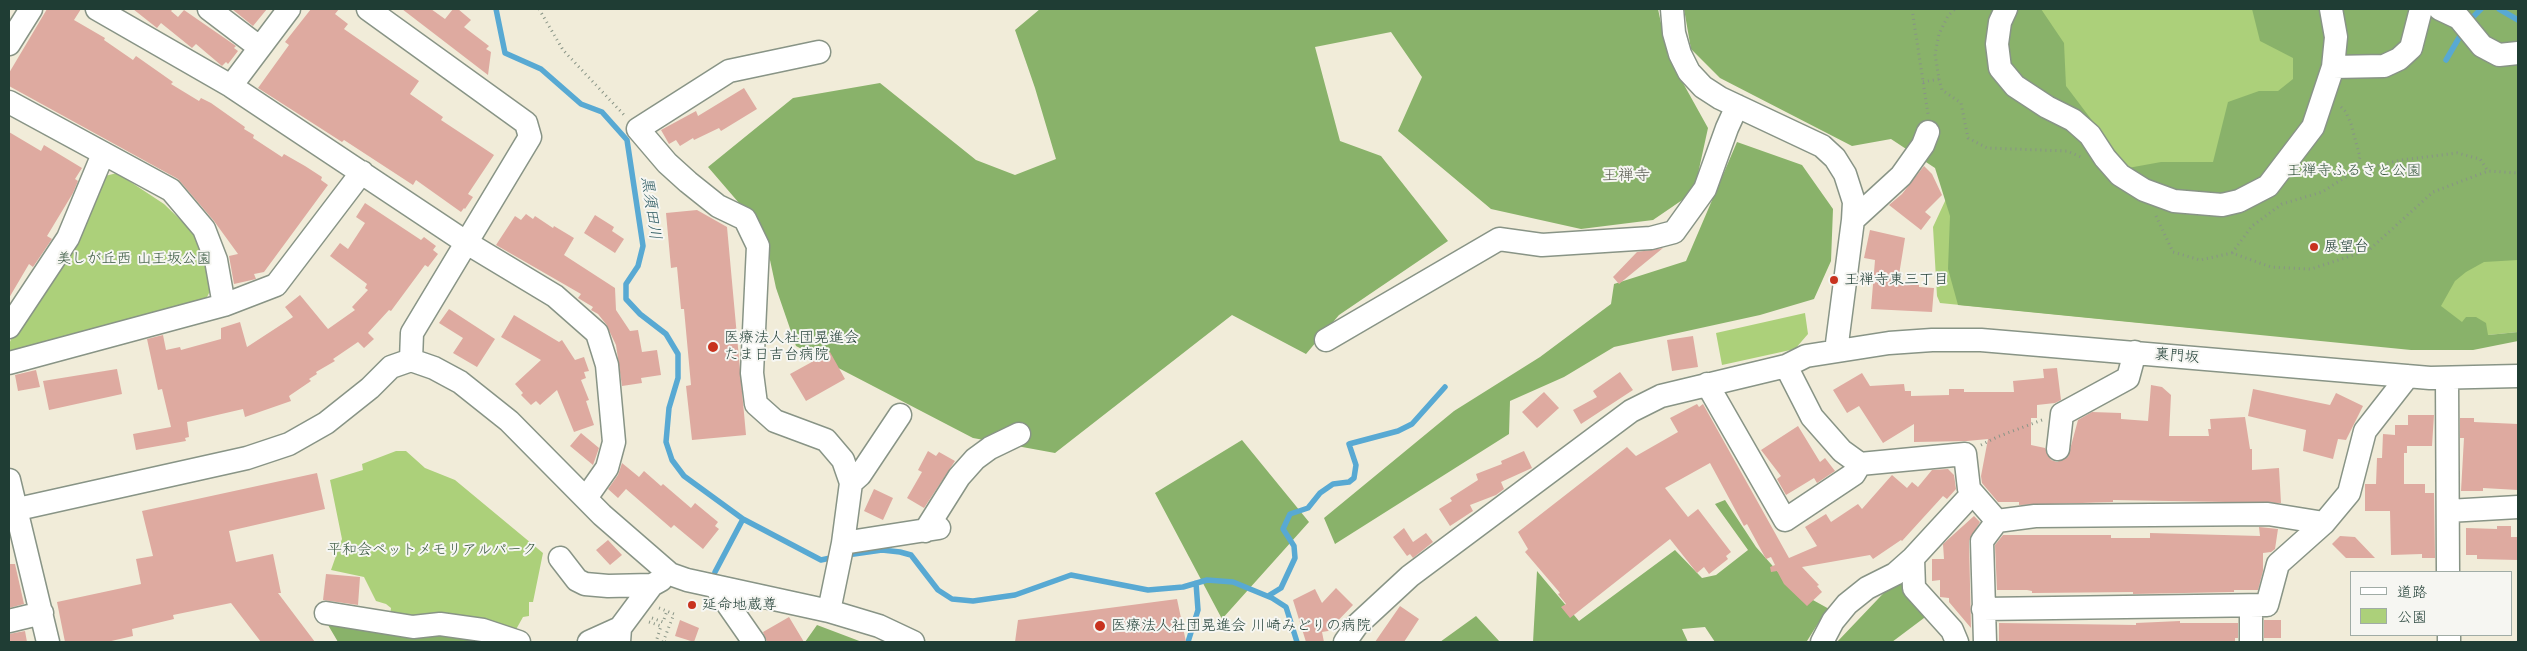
<!DOCTYPE html>
<html>
<head>
<meta charset="utf-8">
<style>
  body { margin:0 }
  #map { position:relative; width:2527px; height:651px; overflow:hidden; background:#f1ecd9; font-family:"Comic Neue","Klee One",sans-serif }
  canvas { display:block }
  .frame { position:absolute; inset:0; border:10px solid #1f3d34; pointer-events:none }
  .legend { position:absolute; left:2350px; top:571px; width:162px; height:65px; box-sizing:border-box; background:#f6f6f2; border:1px solid #a0aca6; margin:0; padding:6px 9px; list-style:none; font-size:15px; color:#1f3d34 }
  .legend li { display:flex; align-items:center; gap:10px; height:25px }
  .legend b { width:25px; border:1px solid #a0aca6 }
</style>
</head>
<body>
<div id="map">
<canvas width="2527" height="651"></canvas>
<div class="frame"></div>
<ul class="legend">
<li><b style="height:6px;background:#fff"></b>道路</li>
<li><b style="height:14px;background:#acd07a"></b>公園</li>
</ul>
</div>
<script>
const ctx = document.querySelector('canvas').getContext('2d');
ctx.lineJoin = 'round';
function paint(path, color) { ctx.fillStyle = color; ctx.fill(path, 'evenodd'); }
const shape = rows => new Path2D(rows.map(r => 'M' + r).join(''));
function trace(path, color, width, dash) { ctx.strokeStyle = color; ctx.lineWidth = width; ctx.lineCap = dash ? 'butt' : 'round'; ctx.setLineDash(dash || []); ctx.stroke(path); }
function label(font, color, halo, rows, align = 'center') {
  ctx.font = font + ' "Comic Neue","Klee One",sans-serif'; ctx.lineWidth = 4; ctx.setLineDash([]); ctx.textBaseline = 'middle'; ctx.strokeStyle = halo; ctx.fillStyle = color; for (const [text, x, y, turn = 0] of rows) {
    ctx.save(); ctx.translate(x, y); ctx.rotate((+turn || 0) * Math.PI / 180); ctx.textAlign = isNaN(turn) ? turn : align; if (halo) ctx.strokeText(text, 0, 0); ctx.fillText(text, 0, 0); ctx.restore();
  }
}
const green = shape([
  [1957,9,2518,9,2518,332,2488,335,2193,328,1940,303,1937,296,1933,227,1946,199],
  [117,173,164,204,193,232,207,268,210,291,205,301,9,359,9,344,13,335,57,274,76,244,101,177],
  [1805,313,1808,334,1795,349,1722,365,1716,333],
  [396,451,406,451,425,468,455,480,543,553,533,602,529,602,529,616,523,617,514,633,390,615,391,608,386,604,376,601,364,577,331,570,342,539,330,480,363,470,362,464]
]);
const forest = shape([
  [1040,9,1658,9,1668,56,1708,128,1694,192,1653,220,1581,229,1491,209,1398,131,1422,77,1391,32,1315,47,1340,141,1381,156,1448,241,1339,315,1306,354,1232,315,1055,453,973,438,796,346,776,288,764,232,708,167,793,98,880,83,976,160,1015,175,1056,159,1035,88,1015,30],
  [1684,9,2041,9,2064,43,2066,86,2128,168,2161,162,2213,162,2228,102,2259,91,2278,91,2293,79,2293,58,2260,41,2252,9,2518,9,2518,260,2484,262,2466,272,2455,281,2441,306,2462,322,2466,317,2476,317,2486,323,2488,335,2518,332,2518,341,2473,350,2411,350,1958,305,1948,269,1950,216,1935,168,1891,139,1852,146,1720,78,1691,49],
  [1737,142,1802,165,1833,209,1831,261,1814,299,1760,315,1614,347,1564,377,1510,401,1509,434,1335,544,1324,518,1454,411,1540,357,1611,304,1614,284,1686,261],
  [1242,440,1309,522,1222,619,1155,493],
  [1725,500,1756,547,1793,589,1840,615,1819,622,1807,641,1715,642,1705,627,1682,629,1688,642,1533,642,1537,571,1579,621,1675,550,1702,578,1716,575,1748,550,1715,504],
  [1898,578,1928,615,1892,642,1837,642],
  [1476,616,1500,642,1440,642],
  [328,625,414,635,436,632,495,642,338,642],
  [817,625,862,642,805,642]
]);
const stream = shape([
  [496,9,505,53,541,69,581,104,602,112,627,140,643,246,638,266,626,284,626,299,640,314,666,334,678,354,678,378,669,408,666,442,672,460,684,476,743,519,821,560,835,557],
  [2499,9,2518,20],
  [2469,21,2481,9],
  [2446,60,2463,31],
  [847,555,882,550,900,552,911,555,938,590,952,599,973,601,1015,595,1071,575,1148,590,1183,587,1207,580,1233,582,1272,598,1286,607,1297,642],
  [715,572,743,519],
  [1268,596,1281,588,1295,558,1294,546,1283,529,1290,514,1308,508,1320,493,1333,484,1349,482,1354,478,1356,465,1349,444,1398,431,1412,424,1445,387],
  [1188,642,1198,610,1196,583]
]);
const building = shape([
  [47,9,81,9,74,20,105,38,104,40,133,60,136,56,173,82,171,84,199,101,201,98,211,103,245,127,244,129,254,135,253,138,282,157,284,154,305,166,322,177,321,180,328,185,264,272,254,274,256,279,234,284,229,256,238,254,214,221,178,179,9,86,9,73],
  [133,9,173,9,171,11,178,17,184,10,236,46,234,48,238,51,228,64,226,62,222,66,196,44,192,48,161,23,157,28],
  [232,9,267,9,253,26],
  [311,9,339,9,335,14,348,24,344,29,419,81,410,94,443,117,441,120,494,155,468,194,473,197,465,209,464,208,461,212,416,180,413,185,344,140,342,142,258,88,289,45,285,42],
  [402,9,431,9,445,19,453,9,458,9,471,20,464,27,489,46,486,49,491,52,488,75],
  [744,88,757,109,721,131,719,128,694,140,693,138,680,146,676,140,669,144,661,130,696,111,698,116],
  [9,132,41,151,44,145,82,168,75,179,78,181,73,193,47,236,52,239,33,267,29,264,9,298],
  [1924,166,1932,174,1942,195,1925,212,1931,217,1921,230,1889,205,1902,194],
  [365,203,421,240,424,237,436,246,433,250,438,254,428,267,425,265,391,311,389,310,368,333,374,339,364,348,358,342,333,359,335,361,316,372,317,374,309,379,311,381,289,396,291,401,245,417,243,409,187,422,189,437,185,438,186,441,136,450,133,434,171,427,162,389,158,390,147,339,163,335,166,350,180,347,181,350,221,339,221,328,240,322,247,347,293,317,285,307,300,295,328,329,355,310,352,307,368,290,365,288,367,284,330,256,340,243,348,249,365,223,356,217],
  [697,210,727,227,746,435,692,440,686,386,691,385,684,309,681,309,677,267,671,268,666,213],
  [526,214,533,219,535,216,553,228,554,226,574,238,564,255,615,288,616,310,630,331,638,330,642,352,657,350,661,375,641,378,642,383,622,386,616,345,606,324,598,314,591,310,593,307,578,298,581,294,496,245,515,216,521,220],
  [595,215,614,227,612,231,624,239,615,253,584,233],
  [1870,230,1905,238,1898,281,1919,283,1919,287,1934,288,1932,312,1871,309,1875,260,1864,258],
  [1663,248,1619,284,1613,277,1637,252],
  [449,309,495,339,477,367,453,353,463,338,439,323],
  [514,315,559,342,562,340,575,360,584,357,589,371,584,372,586,378,581,380,589,400,586,401,594,425,574,432,557,390,540,405,536,401,531,405,521,395,523,393,515,384,541,360,501,337],
  [1693,336,1698,367,1672,371,1667,340],
  [830,352,845,379,806,401,790,374],
  [2057,368,2061,400,2055,403,2037,405,2037,418,2031,418,2031,445,2045,448,2051,460,2057,462,2068,457,2078,420,2092,412,2121,413,2121,419,2148,421,2151,385,2162,387,2171,395,2169,436,2209,436,2208,429,2211,429,2210,419,2245,417,2250,449,2252,449,2252,470,2279,468,2281,503,2113,500,2113,502,2019,505,2019,502,1998,502,1982,483,1981,476,1988,439,1967,441,1914,442,1914,424,1883,443,1859,406,1847,413,1833,390,1862,373,1870,386,1904,384,1905,391,1911,391,1911,396,1949,395,1949,389,1964,389,1964,392,2014,392,2013,381,2044,378,2043,369],
  [117,369,122,394,49,410,43,381],
  [36,370,40,387,18,391,15,375],
  [1620,372,1633,390,1581,424,1573,410,1597,397,1593,391],
  [2253,389,2330,405,2336,393,2363,406,2346,440,2338,439,2333,459,2303,451,2306,430,2248,416],
  [1544,392,1559,408,1537,428,1522,412],
  [1697,404,1699,407,1703,404,1789,558,1817,546,1805,527,1826,514,1831,522,1858,504,1862,509,1892,475,1907,488,1912,482,1918,487,1932,470,1948,469,1954,475,1956,489,1947,499,1943,496,1902,541,1901,540,1873,559,1870,555,1802,567,1819,585,1817,586,1822,592,1807,606,1784,584,1777,571,1771,572,1770,567,1775,565,1771,557,1766,559,1747,524,1744,526,1710,463,1665,488,1688,517,1698,509,1731,552,1726,556,1728,559,1709,574,1704,567,1697,573,1670,539,1570,618,1561,607,1566,604,1558,594,1560,593,1525,552,1528,549,1518,532,1627,447,1636,456,1678,432,1670,418],
  [2408,415,2434,415,2432,446,2407,446,2407,453,2404,453,2404,484,2425,484,2425,493,2434,493,2435,558,2422,558,2422,554,2391,555,2390,511,2365,511,2365,484,2376,484,2377,458,2382,458,2383,434,2395,435,2395,425,2408,425],
  [2460,418,2474,418,2474,422,2518,424,2518,490,2483,488,2483,491,2461,491,2464,438,2460,438],
  [1798,426,1820,462,1825,458,1835,471,1817,483,1814,478,1786,495,1777,479,1781,476,1761,450],
  [581,433,599,448,593,465,570,446],
  [928,451,936,456,939,452,955,461,924,508,907,498,922,472,918,470],
  [1524,451,1532,468,1501,482,1504,489,1496,495,1470,505,1473,511,1450,526,1439,509,1452,501,1450,498,1478,480,1476,474,1502,464,1501,461],
  [622,463,639,477,644,471,661,486,663,484,691,508,695,503,718,522,715,526,719,529,703,549,674,525,671,528,626,489,618,498,608,489,618,475],
  [317,473,325,509,229,531,236,562,273,554,281,593,278,593,315,642,261,642,231,603,173,615,174,619,132,629,133,636,107,642,65,642,57,602,141,584,136,559,153,556,142,511],
  [874,489,893,498,883,520,864,511],
  [1974,516,1980,522,1969,541,1971,628,1949,602,1949,598,1940,597,1940,580,1932,581,1932,559,1944,559,1943,544],
  [2497,526,2511,526,2511,537,2518,537,2518,560,2477,559,2477,555,2466,555,2466,528,2497,529],
  [2259,527,2278,529,2275,549,2271,552,2263,553,2263,571,2258,590,2234,590,2234,592,2133,594,2133,592,2032,593,2032,591,2027,590,1997,590,1995,545,2003,535,2111,535,2111,538,2150,538,2150,533,2260,536],
  [1404,528,1413,542,1426,533,1433,542,1413,558,1410,554,1407,556,1393,537],
  [2340,536,2355,537,2375,558,2346,558,2332,544],
  [608,540,622,555,610,565,596,550],
  [9,564,15,564,24,604,9,608],
  [326,574,360,577,358,605,323,600],
  [1336,588,1353,605,1328,631,1322,632,1324,642,1306,642,1293,600,1315,589,1322,603],
  [1177,599,1186,642,1015,642,1018,620],
  [1400,606,1419,619,1404,642,1375,642],
  [789,617,804,642,767,642,763,632],
  [680,620,699,628,694,642,675,636],
  [2264,620,2281,620,2281,638,2264,638],
  [2180,621,2180,623,2238,623,2238,638,2235,638,2235,642,1999,642,1999,623,2136,625,2136,623],
  [25,631,27,642,9,642,9,634]
]);
const path = shape([
  [539,9,563,50,626,117],
  [1912,9,1928,114],
  [1939,79,1942,90,1961,103,1968,138,1987,148,2067,151,2081,157],
  [1923,82,1939,79,1935,54,1939,34,1948,16,1955,9],
  [2341,107,2346,112,2351,124,2360,157,2355,171],
  [2156,216,2173,252,2200,260,2232,253,2271,267,2311,269,2369,250,2433,192,2488,171,2518,173],
  [2232,253,2252,226,2282,204,2322,192,2355,171,2401,160,2457,153,2480,159,2488,171],
  [1981,445,1997,437,2042,420],
  [659,608,674,614,663,642],
  [652,618,663,622,667,611],
  [649,622,661,626,656,642],
  [665,642,669,642]
]);
const minor = shape([
  [97,9,231,86,467,243,555,296,597,333,607,365,614,442,607,468,586,498],
  [209,9,259,47],
  [368,9,526,123,530,137,412,333,411,360],
  [1672,9,1674,33,1680,54,1689,72,1703,87,1720,98,1822,146,1835,158,1845,174,1854,202,1853,220,1836,351],
  [2006,9,2000,22,1997,44,2000,68,2015,86,2047,107,2073,120,2090,135,2105,158,2120,175,2144,190,2174,201,2222,205,2239,201,2268,186,2313,127,2333,67,2336,37,2331,9],
  [2440,9,2459,18,2482,46,2499,55,2518,53],
  [9,44,31,9],
  [819,52,729,71,638,129,667,163,688,182,718,206,745,219,758,246,752,373,756,404,775,421,826,440,843,460,851,483,843,543,829,611],
  [2333,67,2384,66,2399,59,2411,48,2421,9],
  [231,86,289,9],
  [9,102,171,190,204,229,216,260,224,305],
  [1853,220,1901,176,1923,145,1928,132],
  [9,327,68,238,103,154],
  [1326,340,1499,239,1542,245,1651,238,1674,232,1705,189,1727,128,1737,106],
  [9,363,224,305,276,285,362,172],
  [2447,379,2448,572],
  [1707,384,1785,520,1854,474,1860,464,1842,451,1812,417,1786,366],
  [2058,449,2062,414,2128,378,2135,352],
  [1860,464,1965,454,1969,489,1997,521],
  [9,480,48,642],
  [851,483,860,475,900,415],
  [9,511,247,458,289,444,326,423,370,388,391,367,411,360,434,368,460,382,509,421,602,515,670,574,687,580,829,611,879,626,913,642],
  [2448,511,2518,507],
  [925,531,959,477,975,459,990,448,1019,434],
  [843,543,939,528],
  [560,558,577,580,585,584,608,586,652,585],
  [1913,558,1914,588,1952,630,1957,642],
  [715,586,754,642],
  [2251,606,2251,642],
  [1983,609,2267,605,2278,564,2324,523,2349,493,2365,431,2408,376],
  [326,613,413,627,440,624,483,630,519,642],
  [9,621,42,613],
  [2449,635,2449,642],
  [589,642,620,628],
  [619,642,620,628,652,585,661,580],
  [1345,642,1357,625,1410,576,1631,411,1661,396,1786,366,1806,356,1889,343,1932,340,1981,340,2430,378,2518,376],
  [1822,642,1833,621,1847,604,1867,588,1895,574,1913,558,1972,494],
  [1985,642,1982,541,1997,521,2035,516,2268,514,2324,523]
]);
const markers = [
  [2314,247,5,"#c8321e"],
  [1834,280,5,"#c8321e"],
  [713,347,6,"#c8321e"],
  [692,605,5,"#c8321e"],
  [1100,626,6,"#c8321e"]
];
const parkNames = [
  ["王禅寺ふるさと公園",2354,171],
  ["美しが丘西 山王坂公園",134,259],
  ["平和会ペットメモリアルパーク",432,550]
];
const poiNames = [
  ["展望台",2324,247],
  ["王禅寺東三丁目",1844,280],
  ["医療法人社団晃進会",724,338],
  ["たま日吉台病院",724,355],
  ["延命地蔵尊",702,605],
  ["医療法人社団晃進会 川崎みどりの病院",1111,626]
];
const streetNames = [
  ["裏門坂",2177,356,5]
];
const neighbourhoodNames = [
  ["王禅寺",1626,175]
];
const waterNames = [
  ["黒須田川",651,208,82]
];
paint(green, '#acd07a');
paint(forest, '#89b26a');
trace(stream, '#58a9d3', 5.5);
paint(building, '#deaaa0');
trace(minor, '#889486', 25);
trace(path, '#889486', 3, [1, 4]);
trace(minor, '#fff', 22);
for (const [x, y, r, color] of markers) { const dot = new Path2D(); dot.arc(x, y, r, 0, 2 * Math.PI); ctx.fillStyle = color; ctx.fill(dot); trace(dot, '#f6f6f2', 2); }
label('15px', '#3b5a42', '#f6f6f2', parkNames);
label('15px', '#1f3d34', '#f6f6f2', poiNames, 'left');
label('15px', '#1f3d34', '#f6f6f2', streetNames);
label('16px', '#62635a', '#f6f6f2', neighbourhoodNames);
label('italic 16px', '#305d64', '#f6f6f2', waterNames);
</script>
</body>
</html>
